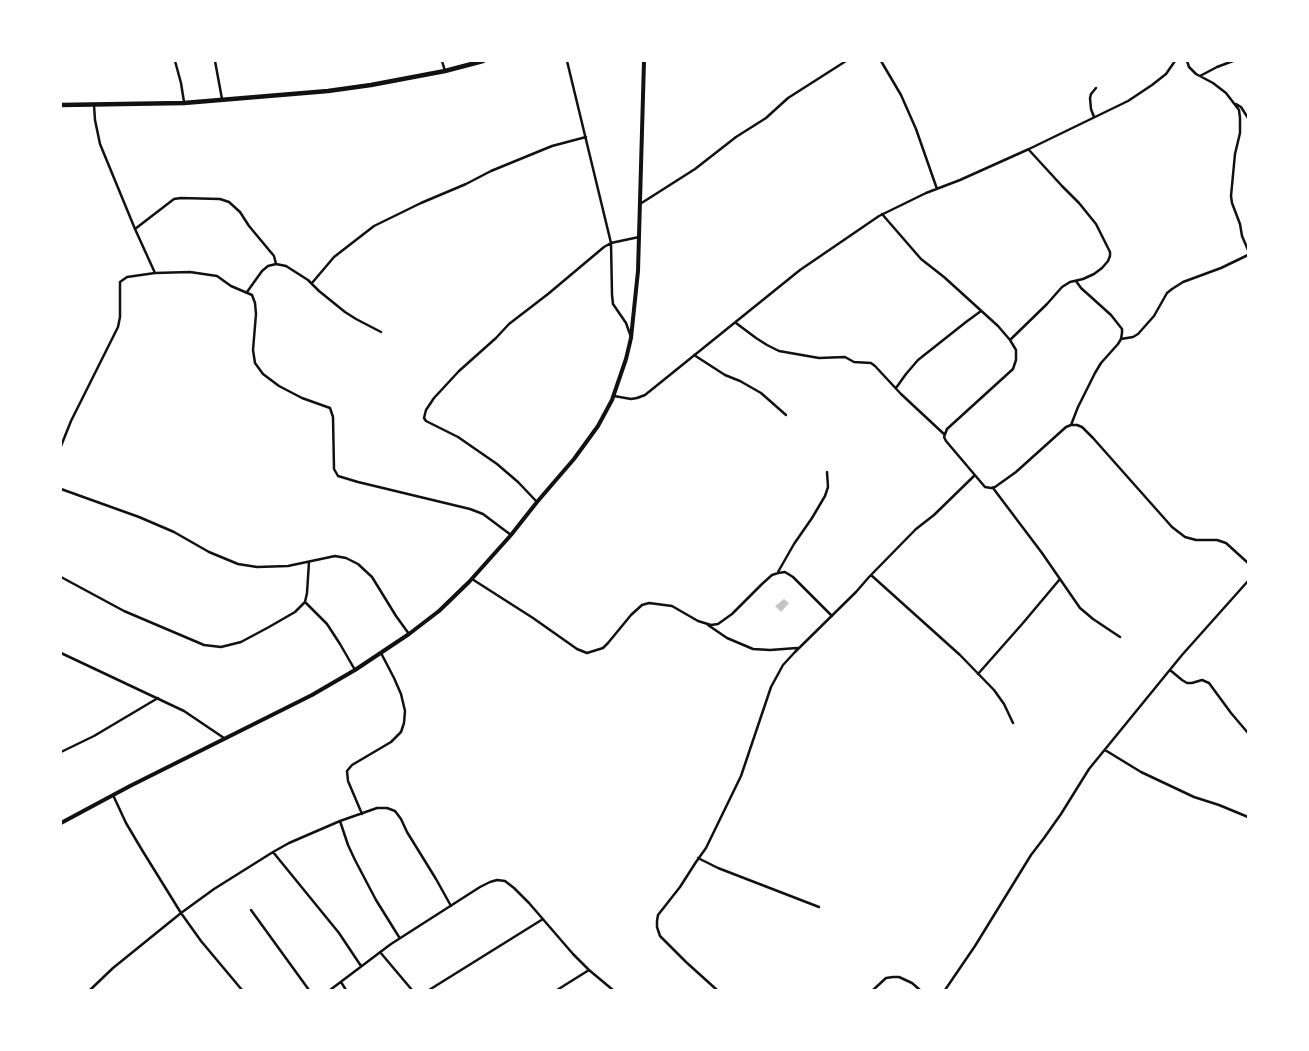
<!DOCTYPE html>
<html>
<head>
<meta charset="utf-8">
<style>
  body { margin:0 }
  #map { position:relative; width:1309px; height:1051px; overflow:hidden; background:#fff; font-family:"Exo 2",sans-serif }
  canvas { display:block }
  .frame { position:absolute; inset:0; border:62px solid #fff; pointer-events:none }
</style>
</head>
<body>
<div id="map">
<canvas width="1309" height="1051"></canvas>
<div class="frame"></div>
</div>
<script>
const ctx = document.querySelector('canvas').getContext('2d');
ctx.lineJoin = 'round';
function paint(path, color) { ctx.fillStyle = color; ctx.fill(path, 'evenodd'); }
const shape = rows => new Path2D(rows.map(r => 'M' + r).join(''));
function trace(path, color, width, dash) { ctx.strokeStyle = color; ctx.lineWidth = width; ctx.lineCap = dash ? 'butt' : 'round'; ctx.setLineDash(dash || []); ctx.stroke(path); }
const building = shape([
  [784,599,789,603,781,612,775,606]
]);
const minor = shape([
  [175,61,181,83,184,102],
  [215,61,222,99],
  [442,61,445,71],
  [567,61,611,243,612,295,613,304,626,323,631,337],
  [881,61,901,95,916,129,937,189],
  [1187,61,1189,67,1196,74,1213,83,1226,93,1239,110,1240,118,1240,133,1235,154,1231,196,1232,203,1240,224,1242,236,1248,250],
  [1200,76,1217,67,1233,61],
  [1236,104,1241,107,1248,118],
  [94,105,95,120,100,144,135,229,155,273],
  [1094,117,1091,109,1090,98,1091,94,1096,88],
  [640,204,695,169,736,137,766,118,788,98,846,61],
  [882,214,921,259,944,277,998,326,1010,340,1016,350,1016,360,1013,369,947,429,944,437,946,441,985,487,991,488,995,487,1016,472,1066,427,1071,425,1077,425,1082,427,1093,438,1172,527,1185,537,1196,540,1217,540,1226,543,1248,563],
  [135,229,174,199,181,198,220,199,229,202,240,212,249,226,274,256,276,264],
  [312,283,334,257,374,226,421,203,466,184,491,171,552,146,586,137],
  [247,292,262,271,268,266,276,264,286,266,308,280,319,291,345,312,356,319,381,332],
  [736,323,756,338,767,345,779,351,819,358,845,357,854,362,871,363,875,366,901,394,945,435],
  [1121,339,1133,337,1138,334,1154,316,1167,293,1172,289,1183,282,1221,268,1248,255],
  [1010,340,1047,304,1062,287,1070,282,1083,279,1094,274,1102,268,1108,261,1110,256,1110,252,1096,224,1079,203,1062,186,1029,150],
  [694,355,725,375,740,381,761,393,786,415],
  [896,388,906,374,918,360,966,322,981,311],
  [614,396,631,399,637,398,645,395,800,270,879,216,926,193,960,180,1029,149,1128,101,1152,85,1166,74,1175,61],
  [1071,425,1078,407,1095,373,1101,363,1118,344,1121,339,1122,333,1122,329,1111,315,1081,288,1076,281],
  [61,446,71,421,118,327,120,317,120,282,127,277,155,273,190,272,217,276,231,286,252,295,255,303,256,314,253,350,255,363,263,374,279,386,302,398,330,408,333,417,334,469,338,476,358,482,470,509,483,514,511,535],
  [993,488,1042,553,1080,608,1093,619,1120,637],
  [61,489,139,517,174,532,209,552,238,564,257,567,288,566,335,556,346,558,358,564,372,577,396,616,409,634],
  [537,502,518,482,497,464,458,437,426,421,424,418,426,410,434,398,459,371,496,338,509,324,548,294,604,247,611,243,639,237],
  [778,572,794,544,812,518,825,496,828,487,827,472],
  [871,575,960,655,994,690,1004,704,1013,723],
  [61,577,124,611,204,645,221,647,241,642,269,627,295,612,305,602,307,593,309,562],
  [472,579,533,618,577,649,587,653,603,648,608,643,631,615,642,605,649,603,672,606,698,621,711,625,718,624,732,614,762,584,772,575,778,573,785,572,793,577,832,616],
  [305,602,327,624,340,644,355,670],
  [708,625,727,638,753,649,770,650,797,648],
  [61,653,184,711,224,738],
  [1170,670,1182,680,1187,683,1192,683,1202,680,1209,683,1231,713,1248,733],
  [978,674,1023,623,1060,579],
  [1105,750,1141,772,1194,797,1219,805,1248,817],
  [61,752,94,736,158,698],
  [113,795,126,823,142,850,181,913,201,941,242,990],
  [362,814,348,781,347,771,352,765,391,742,401,732,404,723,405,711,401,694,394,678,381,653],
  [340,821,348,845,355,860,376,900,399,937],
  [273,852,339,933,361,966],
  [698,858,718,868,819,907],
  [251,910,309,990],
  [380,952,412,990],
  [341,982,346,990],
  [90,990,113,968,181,913,214,889,273,852,289,843,340,821,377,808,387,808,395,811,401,819,407,832,436,879,451,906],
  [330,990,391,944,480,887,490,882,497,880,505,881,514,888,529,903,573,954,589,970,613,990],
  [429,990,543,919],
  [557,990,589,970],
  [717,990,686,962,660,936,657,927,657,921,658,915,680,887,696,862,706,848,741,776,771,687,783,665,795,652,856,592,869,577,916,529,934,515,975,475],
  [873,990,886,978,893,977,899,977,912,983,920,990],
  [945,990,975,946,1031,855,1044,838,1061,814,1089,769,1182,655,1248,581]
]);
const secondary = shape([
  [61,823,130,786,312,695,355,670,409,634,439,611,469,582,511,535,537,502,574,459,598,426,612,400,626,359,631,338,638,271,644,61]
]);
const trunk = shape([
  [61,105,184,103,328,91,371,85,445,71,483,61]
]);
paint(building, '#c4c4c4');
trace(minor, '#111', 2.5);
trace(secondary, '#111', 4);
trace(trunk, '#111', 4.5);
</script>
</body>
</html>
